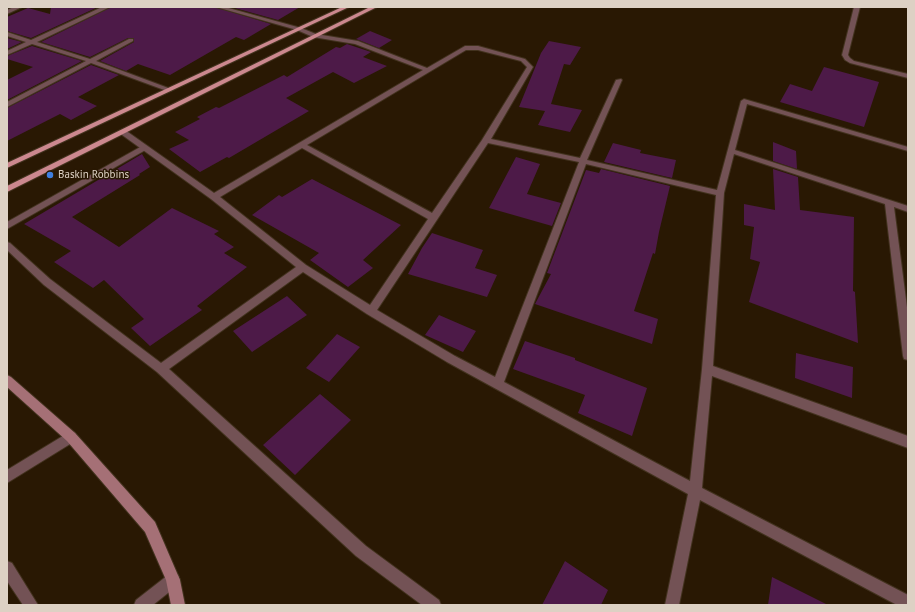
<!DOCTYPE html>
<html>
<head>
<meta charset="utf-8">
<style>
  body { margin:0 }
  #map { position:relative; width:915px; height:612px; overflow:hidden; background:#291803; font-family:"PT Sans",sans-serif }
  canvas { display:block }
  .frame { position:absolute; inset:0; border:8px solid #ddd1c4; pointer-events:none }
</style>
</head>
<body>
<div id="map">
<canvas width="915" height="612"></canvas>
<div class="frame"></div>
</div>
<script>
const ctx = document.querySelector('canvas').getContext('2d');
ctx.lineJoin = 'round';
function paint(path, color) { ctx.fillStyle = color; ctx.fill(path, 'evenodd'); }
const shape = rows => new Path2D(rows.map(r => 'M' + r).join(''));
function trace(path, color, width, dash) { ctx.strokeStyle = color; ctx.lineWidth = width; ctx.lineCap = dash ? 'butt' : 'round'; ctx.setLineDash(dash || []); ctx.stroke(path); }
function label(font, color, halo, rows, align = 'center') {
  ctx.font = font + ' "PT Sans",sans-serif'; ctx.lineWidth = 3; ctx.setLineDash([]); ctx.textBaseline = 'middle'; ctx.strokeStyle = halo; ctx.fillStyle = color; for (const [text, x, y, turn = 0] of rows) {
    ctx.save(); ctx.translate(x, y); ctx.rotate((+turn || 0) * Math.PI / 180); ctx.textAlign = isNaN(turn) ? turn : align; if (halo) ctx.strokeText(text, 0, 0); ctx.fillText(text, 0, 0); ctx.restore();
  }
}
const building = shape([
  [51,7,98,7,31,38,7,31,7,17,28,8,50,14],
  [111,7,215,7,271,24,244,40,236,37,170,75,138,64,126,71,100,61,134,42,134,39,133,38,128,38,90,57,41,42],
  [231,7,300,7,278,20],
  [370,31,392,40,379,48,356,39],
  [7,38,22,42,7,49],
  [549,41,581,47,570,65,564,64,551,104,582,110,570,132,538,125,545,111,519,107,541,53],
  [347,44,371,52,363,57,387,66,354,83,333,72,286,98,309,111,229,158,227,157,200,172,169,149,189,140,175,132,200,119,197,117,216,107,219,108,284,75,287,77,336,47,340,48],
  [32,46,82,61,7,100,7,80,33,67,7,59,7,56],
  [91,65,119,75,78,97,97,106,71,120,60,114,7,141,7,108],
  [824,67,879,82,864,127,780,102,790,84,812,91],
  [773,142,796,151,797,169,773,161],
  [613,143,641,150,640,153,676,160,672,178,604,162],
  [142,154,150,167,139,174,140,175,72,217,119,247,172,208,219,231,214,234,234,247,224,253,247,267,197,306,202,310,150,346,131,328,144,319,104,280,93,288,54,262,71,251,24,224],
  [516,157,540,164,527,194,561,203,552,226,489,208],
  [601,169,670,186,659,232,655,254,653,253,634,311,658,319,652,344,535,304,551,274,547,273,586,170,599,173],
  [773,169,798,177,800,210,854,217,853,291,855,292,858,343,749,302,760,262,750,259,754,227,744,225,744,204,775,210],
  [312,179,401,225,363,260,373,268,348,287,310,260,319,253,252,215,279,195,282,197],
  [432,233,483,250,475,268,497,275,487,297,408,274,422,248],
  [287,296,307,315,252,352,233,331],
  [439,315,476,331,463,352,425,335],
  [337,334,360,347,329,382,306,368],
  [525,341,575,358,575,360,647,388,632,436,578,413,585,395,513,369],
  [796,353,853,367,852,398,795,378],
  [320,394,351,420,295,475,263,445],
  [565,561,608,590,601,605,542,605],
  [772,577,828,605,768,605]
]);
const lane = shape([
  [142,146,145,146,149,148,7,229,7,222,142,146]
]);
const street = shape([
  [14,7,22,7,7,14,7,10,14,7],
  [102,7,110,7,37,42,90,59,129,39,133,39,133,41,96,61,171,89,171,91,167,91,91,63,7,107,7,102,86,61,32,44,7,55,7,51,26,42,7,36,7,32,31,40,102,7],
  [216,7,225,7,301,28,316,34,358,41,427,68,465,46,478,46,525,59,533,67,491,139,580,158,616,80,621,79,622,80,587,160,717,190,741,101,744,99,908,147,908,151,747,104,735,150,908,206,908,212,894,207,908,315,908,360,904,359,903,356,885,204,734,154,724,193,713,366,908,436,908,448,712,376,702,488,908,595,908,605,897,605,700,500,679,605,665,605,688,494,447,362,367,314,303,272,169,369,366,546,439,600,441,605,422,605,356,556,157,372,44,285,7,250,7,242,10,243,50,279,161,363,296,267,211,199,118,132,122,130,125,130,214,193,423,70,355,44,313,37,297,30,216,7],
  [466,50,478,50,521,61,527,67,482,140,432,213,307,145,466,50],
  [488,143,579,162,495,377,455,356,377,310,488,143],
  [302,148,428,219,370,305,306,265,220,197,302,148],
  [586,164,716,195,702,369,690,481,504,382,586,164],
  [854,7,860,7,848,55,850,58,854,61,908,74,908,78,850,63,845,60,842,55,854,7],
  [71,431,75,433,77,437,75,441,7,483,7,470,71,431],
  [7,561,12,563,38,605,23,605,7,581,7,561],
  [173,573,178,575,180,580,178,585,153,605,134,605,136,600,168,575,173,573]
]);
const secondary = shape([
  [7,375,11,377,75,433,155,522,180,580,185,605,171,605,166,580,145,532,67,441,7,387,7,375]
]);
const primary = shape([
  [342,7,349,7,7,168,7,163,342,7],
  [370,7,377,7,7,192,7,186,370,7]
]);
const markers = [
  [50,175,4,"#3f7fe0"]
];
const poiNames = [
  ["Baskin Robbins",58,175]
];
paint(building, '#4d1a48');
trace(lane, '#42321e', 2);
trace(street, '#42321e', 2);
trace(secondary, '#42321e', 2);
trace(primary, '#42321e', 2);
paint(lane, '#735255');
paint(street, '#735255');
paint(secondary, '#a57076');
paint(primary, '#cc888f');
for (const [x, y, r, color] of markers) { const dot = new Path2D(); dot.arc(x, y, r, 0, 2 * Math.PI); ctx.fillStyle = color; ctx.fill(dot); trace(dot, '#291803', 1.5); }
label('11px', '#ddd1c4', '#291803', poiNames, 'left');
</script>
</body>
</html>
